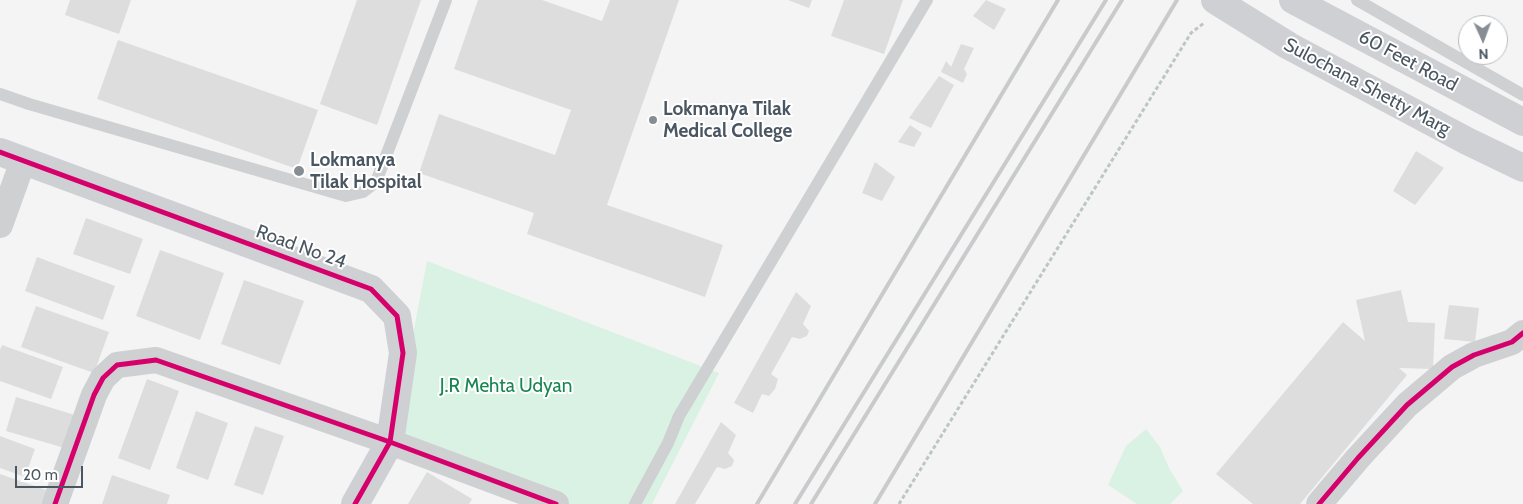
<!DOCTYPE html>
<html>
<head>
<meta charset="utf-8">
<style>
  body { margin:0 }
  #map { position:relative; width:1523px; height:504px; overflow:hidden; background:#f4f4f4; font-family:Cabin,sans-serif }
  canvas { display:block }
  .north { position:absolute; left:1458px; top:15px; width:50px; height:50px; box-sizing:border-box; background:#fff; border:1px solid #b7bbc0; border-radius:50%; rotate:178deg; font-size:14px; font-weight:700; line-height:20px; text-align:center; color:#4a5661 }
  .north::after { content:''; display:block; margin:auto; width:18px; height:22px; background:#868d94; clip-path:polygon(50% 0,100% 100%,50% 72%,0 100%) }
  .scale { position:absolute; left:15px; top:466px; width:68px; height:22px; box-sizing:border-box; border:2px solid #4a5661; border-top:0; padding-left:6px; font-size:15px; line-height:18px; white-space:nowrap; color:#4a5661; -webkit-text-stroke:4px #fff; paint-order:stroke }
</style>
</head>
<body>
<div id="map">
<canvas width="1523" height="504"></canvas>
<div class="north">N</div>
<div class="scale">20 m</div>
</div>
<script>
const ctx = document.querySelector('canvas').getContext('2d');
ctx.lineJoin = 'round';
function paint(path, color) { ctx.fillStyle = color; ctx.fill(path, 'evenodd'); }
const shape = rows => new Path2D(rows.map(r => 'M' + r).join(''));
function trace(path, color, width, dash) { ctx.strokeStyle = color; ctx.lineWidth = width; ctx.lineCap = dash ? 'butt' : 'round'; ctx.setLineDash(dash || []); ctx.stroke(path); }
function label(font, color, halo, rows, align = 'center') {
  ctx.font = font + ' Cabin,sans-serif'; ctx.lineWidth = 4; ctx.setLineDash([]); ctx.textBaseline = 'middle'; ctx.strokeStyle = halo; ctx.fillStyle = color; for (const [text, x, y, turn = 0] of rows) {
    ctx.save(); ctx.translate(x, y); ctx.rotate((+turn || 0) * Math.PI / 180); ctx.textAlign = isNaN(turn) ? turn : align; if (halo) ctx.strokeText(text, 0, 0); ctx.fillText(text, 0, 0); ctx.restore();
  }
}
const green = shape([
  [427,261,719,373,652,504,570,504,393,439],
  [1146,429,1160,447,1169,468,1183,491,1170,504,1137,504,1108,485,1126,446]
]);
const building = shape([
  [70,0,131,0,119,34,65,15],
  [357,0,421,0,377,125,320,104],
  [478,0,542,0,602,21,610,0,679,0,607,205,723,245,705,297,527,234,534,213,419,173,439,114,555,155,571,110,454,69],
  [788,0,812,0,809,8],
  [844,0,903,0,884,54,831,36],
  [986,0,1006,9,994,30,973,16],
  [118,40,318,110,297,169,97,99],
  [961,44,974,48,964,69,967,74,963,83,941,72,946,61,951,67],
  [939,76,954,85,931,128,909,118],
  [910,125,922,133,914,147,898,142],
  [1416,151,1444,168,1415,205,1393,191],
  [875,162,895,177,882,201,862,193],
  [86,218,143,239,130,274,73,254],
  [160,250,224,273,200,340,136,316],
  [37,257,115,286,103,320,25,291],
  [244,280,304,301,280,365,221,344],
  [1401,290,1408,322,1435,323,1433,369,1399,368,1407,375,1300,504,1253,504,1216,474,1343,322,1365,341,1356,300],
  [796,292,811,306,803,324,809,331,807,336,800,339,792,337,771,374,778,379,775,389,769,396,762,394,753,413,734,403],
  [1449,305,1479,308,1475,342,1444,339],
  [36,306,109,332,94,373,21,347],
  [2,345,63,367,51,399,0,381,0,350],
  [147,379,179,391,150,470,118,458],
  [16,397,78,416,68,449,6,431],
  [196,411,228,423,208,480,176,468],
  [721,422,736,435,728,453,734,460,732,466,725,469,717,467,695,504,675,504],
  [255,426,284,436,263,495,234,485],
  [0,436,35,449,25,477,0,468],
  [427,472,472,499,469,504,408,504],
  [0,474,52,492,47,504,0,504],
  [112,475,170,495,167,504,102,504]
]);
const path = shape([
  [899,504,1191,33,1204,23]
]);
const lane = shape([
  [1357,0,1523,95],
  [0,94,29,104,346,196,363,192,376,182,446,0],
  [635,504,668,443,679,416,927,0]
]);
const street = shape([
  [0,225,23,161],
  [55,504,94,395,103,378,117,365,156,360,390,442,556,504],
  [1319,504,1358,458,1407,405,1452,367,1474,355,1512,342,1523,333]
]);
const secondary = shape([
  [1215,0,1289,46,1467,141,1523,168],
  [1293,0,1523,122],
  [0,152,371,289,397,316,403,353,390,442,355,504]
]);
const rail = shape([
  [757,504,1058,0],
  [795,504,1106,0],
  [811,504,1122,0],
  [875,504,1177,0]
]);
const cycleway = shape([
  [0,152,371,289,397,316,403,353,390,442,355,504],
  [55,504,94,395,103,378,117,365,156,360,390,442,556,504],
  [1319,504,1358,458,1407,405,1452,367,1474,355,1512,342,1523,333]
]);
const markers = [
  [653,120,5,"#868d94"],
  [299,171,6,"#868d94"]
];
const streetNames = [
  ["60 Feet Road",1408,61,28],
  ["Sulochana Shetty Marg",1367,87,28],
  ["Road No 24",301,247,20]
];
const poiNames = [
  ["Lokmanya Tilak",663,109],
  ["Medical College",663,131],
  ["Lokmanya",310,160],
  ["Tilak Hospital",310,182]
];
const parkNames = [
  ["J.R Mehta Udyan",506,386]
];
paint(green, '#d9f2e3');
paint(building, '#ddddde');
trace(path, '#bcc7c4', 3, [4, 2.5]);
trace(lane, '#ced0d2', 12);
trace(street, '#ced0d2', 26);
trace(secondary, '#ced0d4', 28);
trace(rail, '#c9cacc', 4);
trace(cycleway, '#d6006c', 5);
for (const [x, y, r, color] of markers) { const dot = new Path2D(); dot.arc(x, y, r, 0, 2 * Math.PI); ctx.fillStyle = color; ctx.fill(dot); trace(dot, '#fff', 2); }
label('19px', '#4a5661', '#fff', streetNames);
label('bold 19px', '#4a5661', '#fff', poiNames, 'left');
label('19px', '#17864f', '#fff', parkNames);
</script>
</body>
</html>
